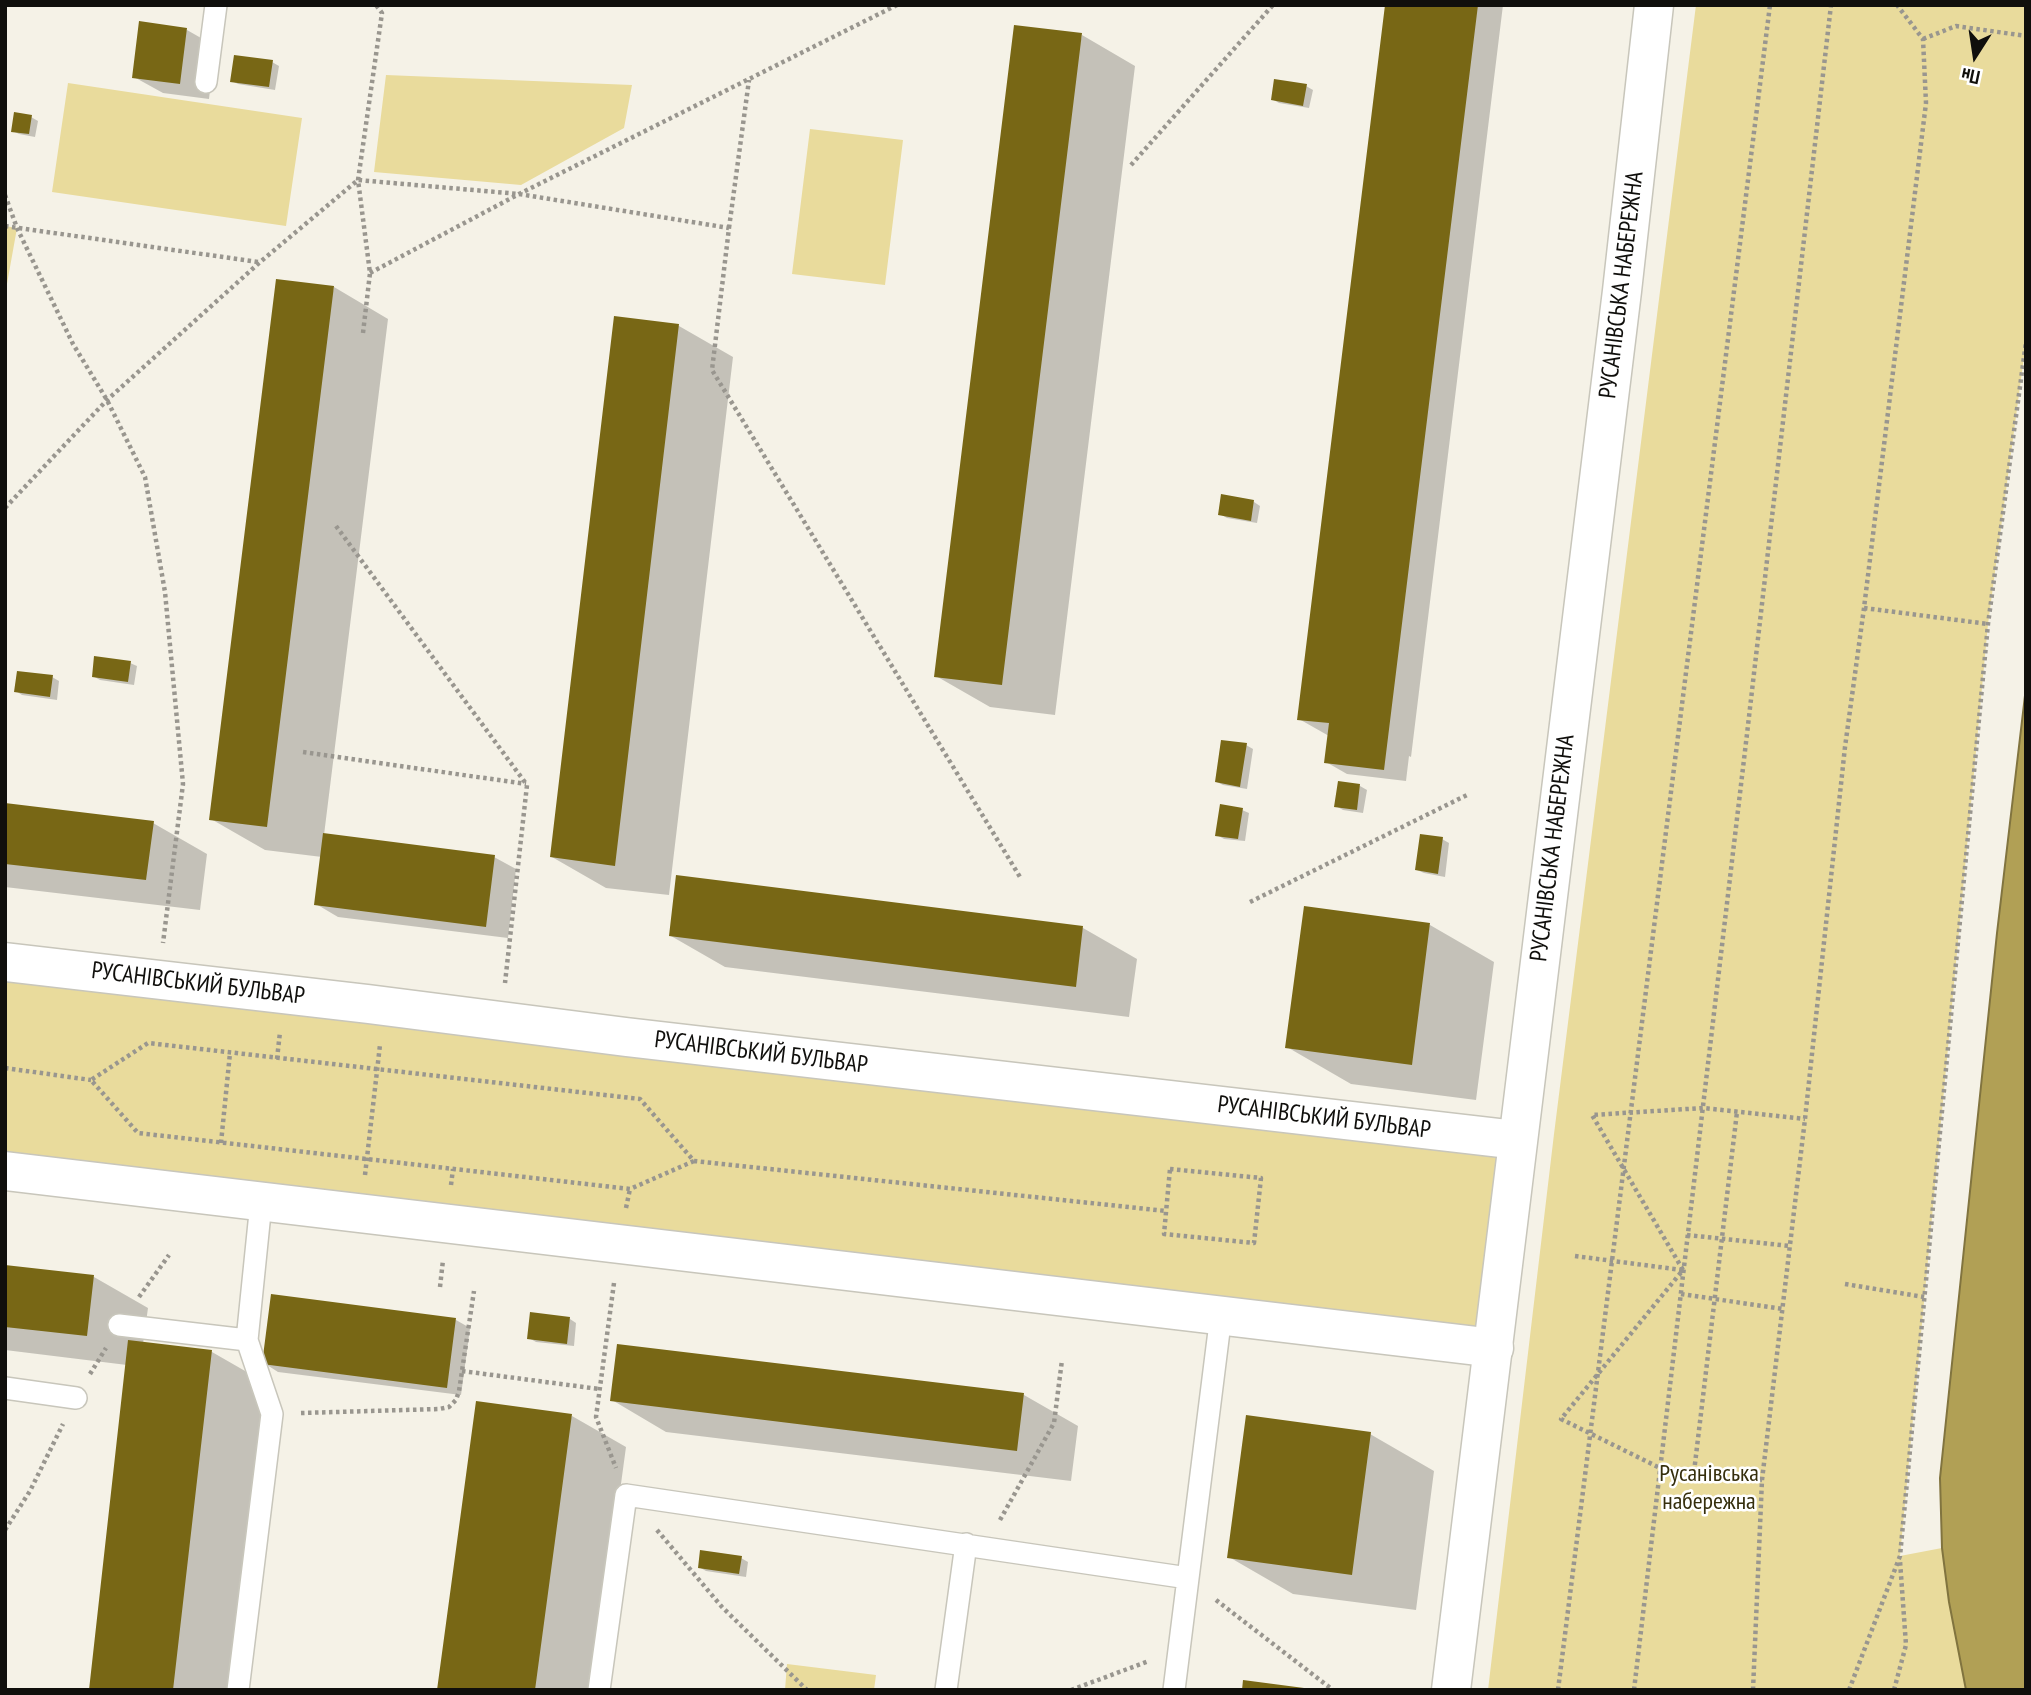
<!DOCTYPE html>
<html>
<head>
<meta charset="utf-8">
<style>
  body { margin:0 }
  #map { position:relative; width:2031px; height:1695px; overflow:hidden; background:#f5f2e7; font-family:"PT Sans Narrow",sans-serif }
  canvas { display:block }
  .frame { position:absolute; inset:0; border:7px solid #100f0c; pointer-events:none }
  .north { position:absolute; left:1940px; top:21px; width:70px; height:70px; -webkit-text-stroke:5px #fff; paint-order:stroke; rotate:192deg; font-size:19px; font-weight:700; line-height:28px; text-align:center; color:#100f0c }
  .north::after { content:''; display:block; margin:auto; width:24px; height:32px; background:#100f0c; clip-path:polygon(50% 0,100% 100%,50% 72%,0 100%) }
</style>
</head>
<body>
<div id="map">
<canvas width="2031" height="1695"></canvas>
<div class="frame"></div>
<div class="north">Пн</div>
</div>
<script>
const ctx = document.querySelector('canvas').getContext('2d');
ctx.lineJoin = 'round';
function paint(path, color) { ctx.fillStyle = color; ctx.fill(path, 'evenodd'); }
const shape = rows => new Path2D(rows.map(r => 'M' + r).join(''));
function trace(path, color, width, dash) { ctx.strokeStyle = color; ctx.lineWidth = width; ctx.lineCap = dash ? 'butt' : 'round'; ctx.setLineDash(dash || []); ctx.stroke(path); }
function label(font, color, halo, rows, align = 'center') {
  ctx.font = font + ' "PT Sans Narrow",sans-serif'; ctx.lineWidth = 5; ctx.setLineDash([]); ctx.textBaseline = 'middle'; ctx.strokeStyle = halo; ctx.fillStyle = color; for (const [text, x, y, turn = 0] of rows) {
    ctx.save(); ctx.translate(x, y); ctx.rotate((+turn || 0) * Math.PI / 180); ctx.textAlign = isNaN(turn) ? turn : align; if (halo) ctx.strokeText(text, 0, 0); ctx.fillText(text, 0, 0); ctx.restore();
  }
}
const green = shape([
  [1696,5,2026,5,2026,342,1988,624,1900,1556,1942,1548,1949,1602,1966,1690,1488,1690,1554,1134],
  [386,75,632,85,624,128,521,185,374,172],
  [68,83,302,118,286,226,52,192],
  [810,129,903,140,885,285,792,274],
  [5,226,17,228,5,295],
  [5,963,1517,1140,1494,1348,5,1171],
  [787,1664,876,1675,874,1690,785,1690]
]);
const water = shape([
  [2026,687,2026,1690,1966,1690,1949,1602,1942,1548,1940,1478,1997,933,2026,687]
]);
const shadow = shape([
  [1386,5,1503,5,1411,757,1409,756,1406,781,1347,774,1326,762,1329,736,1299,719],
  [187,30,215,46,209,99,163,93,134,77],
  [1082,35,1135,66,1055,715,990,707,936,676],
  [272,62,279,66,275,90,238,84,232,81],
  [1306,86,1313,90,1309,108,1279,103,1272,99],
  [31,117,38,121,35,137,19,134,13,131],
  [334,287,388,319,324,835,494,857,516,869,508,938,338,917,316,904,322,857,265,850,211,819],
  [616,318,679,326,733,357,669,895,606,888,552,857],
  [1254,502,1260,506,1257,523,1227,518,1220,514],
  [130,663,137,666,134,685,100,680,93,676],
  [52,677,59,681,57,700,22,695,16,691],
  [1246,745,1253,749,1247,789,1223,785,1217,782],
  [1339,783,1360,786,1367,790,1363,813,1343,810,1336,806],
  [5,805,153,823,207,854,200,910,5,887],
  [1242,810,1249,813,1245,841,1224,839,1217,835],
  [1442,839,1449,843,1445,877,1424,873,1417,870],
  [678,877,1083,928,1137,959,1129,1017,725,967,671,936],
  [1430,925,1494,962,1476,1100,1351,1084,1287,1047],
  [5,1266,94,1277,148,1308,143,1344,212,1352,266,1383,231,1690,90,1690,127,1365,5,1350],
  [570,1319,576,1323,574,1346,536,1342,529,1338],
  [456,1320,470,1328,461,1395,278,1372,264,1363],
  [1024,1395,1078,1426,1071,1481,666,1432,612,1400],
  [572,1416,626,1447,593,1690,438,1690],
  [1370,1434,1434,1471,1416,1610,1293,1594,1229,1557],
  [741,1558,748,1562,746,1577,706,1571,699,1567]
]);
const building = shape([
  [1385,5,1478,5,1384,770,1324,763,1329,723,1297,720],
  [139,21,187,28,180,84,132,78],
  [1014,25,1082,33,1002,685,934,677],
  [234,55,273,60,269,87,230,82],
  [1274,79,1307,84,1303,106,1271,100],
  [14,112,32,115,29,134,11,132],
  [276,279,334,286,267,827,209,820],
  [614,316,679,324,615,866,550,857],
  [1221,494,1254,500,1251,521,1218,515],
  [94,656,131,661,128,682,92,677],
  [17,671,53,675,50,697,14,692],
  [1221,740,1247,743,1240,787,1215,782],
  [1338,781,1360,784,1357,810,1334,807],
  [5,803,154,821,146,880,5,864],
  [1220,804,1243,808,1238,839,1215,836],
  [323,833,495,855,486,927,314,905],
  [1420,834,1443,837,1438,874,1415,870],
  [676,875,1083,926,1076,987,669,936],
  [1304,906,1430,923,1412,1065,1285,1048],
  [5,1265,94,1275,87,1336,5,1327],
  [271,1294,456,1318,447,1388,262,1364],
  [530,1312,570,1317,567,1344,527,1339],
  [128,1340,212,1350,173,1690,89,1690],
  [617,1344,1024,1393,1017,1451,610,1401],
  [476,1401,572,1414,535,1690,437,1690],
  [1246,1415,1371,1432,1352,1575,1227,1558],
  [700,1550,742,1556,739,1574,698,1568],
  [1243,1680,1304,1688,1304,1690,1242,1690]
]);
const path = shape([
  [1923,39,1956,26,2026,36],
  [1131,165,1273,5],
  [5,195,17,228,73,344,107,400,145,477,165,592,183,784,163,943],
  [5,226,258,262],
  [729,228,749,80],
  [370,273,519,194,897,5],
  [363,333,370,273,358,180,382,13,376,5],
  [5,508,107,400,259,263,358,180,519,194,729,228,712,370,1020,877],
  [336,526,527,785,505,983],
  [1864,608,1988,624],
  [303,752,526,784],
  [1250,902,1467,795],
  [277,1059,280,1032],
  [5,1068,91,1080],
  [221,1143,230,1053],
  [694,1161,630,1189,138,1133,91,1080,148,1043,640,1099,694,1161,1166,1211],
  [1170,1169,1261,1178,1254,1243,1164,1234,1170,1169],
  [365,1175,380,1045],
  [451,1185,453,1169],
  [626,1208,630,1189],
  [1687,1235,1790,1246],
  [1575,1256,1682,1270],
  [614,1283,596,1417,616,1468],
  [1845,1284,1924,1297],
  [440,1287,443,1260],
  [1681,1294,1783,1309],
  [139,1297,169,1255],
  [462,1371,599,1389],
  [90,1374,106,1348],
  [301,1413,439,1409,449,1407,456,1400,459,1391,474,1291],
  [1694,1472,1737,1112],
  [1762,1480,1660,1468,1561,1419,1683,1270,1592,1115,1703,1108,1805,1119],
  [1000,1520,1054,1423,1062,1360],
  [5,1530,30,1491,63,1424],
  [657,1530,722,1607,807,1690],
  [1216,1600,1333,1690],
  [1071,1690,1149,1661],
  [1558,1690,1770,5],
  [1634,1690,1747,734,1831,5],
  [1753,1690,1762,1480,1805,1119,1845,747,1864,608,1926,103,1923,39,1897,5],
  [1849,1690,1900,1556,1988,624,2026,342],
  [1894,1690,1906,1645,1900,1561]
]);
const lane = shape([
  [206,82,216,5],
  [119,1325,247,1340],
  [5,1388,76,1398],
  [238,1690,272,1414,247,1340,261,1203],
  [599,1690,626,1495,1188,1578],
  [946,1690,966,1544],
  [1174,1690,1221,1315]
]);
const street = shape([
  [5,962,368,1004,626,1037,1517,1140],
  [5,1171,1494,1348]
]);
const secondary = shape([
  [1451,1690,1622,291,1654,5]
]);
const streetNames = [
  ["РУСАНІВСЬКА НАБЕРЕЖНА",1622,285,-83],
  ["РУСАНІВСЬКА НАБЕРЕЖНА",1553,848,-83],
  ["РУСАНІВСЬКИЙ БУЛЬВАР",198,984,7],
  ["РУСАНІВСЬКИЙ БУЛЬВАР",761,1053,7],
  ["РУСАНІВСЬКИЙ БУЛЬВАР",1324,1118,7]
];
const parkNames = [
  ["Русанівська",1709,1474],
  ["набережна",1709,1502]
];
paint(green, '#e9db9c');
paint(water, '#b1a055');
trace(water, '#81743f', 2);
paint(shadow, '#0003');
paint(building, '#786715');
trace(lane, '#c8c6bb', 24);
trace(street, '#c8c6bb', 41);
trace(secondary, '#c8c6bb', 41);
trace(path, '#99968f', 4.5, [3.5, 3.5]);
trace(lane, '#fff', 21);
trace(street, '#fff', 38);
trace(secondary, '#fff', 38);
label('24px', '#100f0c', '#fff', streetNames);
label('24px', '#352e0c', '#fff', parkNames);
</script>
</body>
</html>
